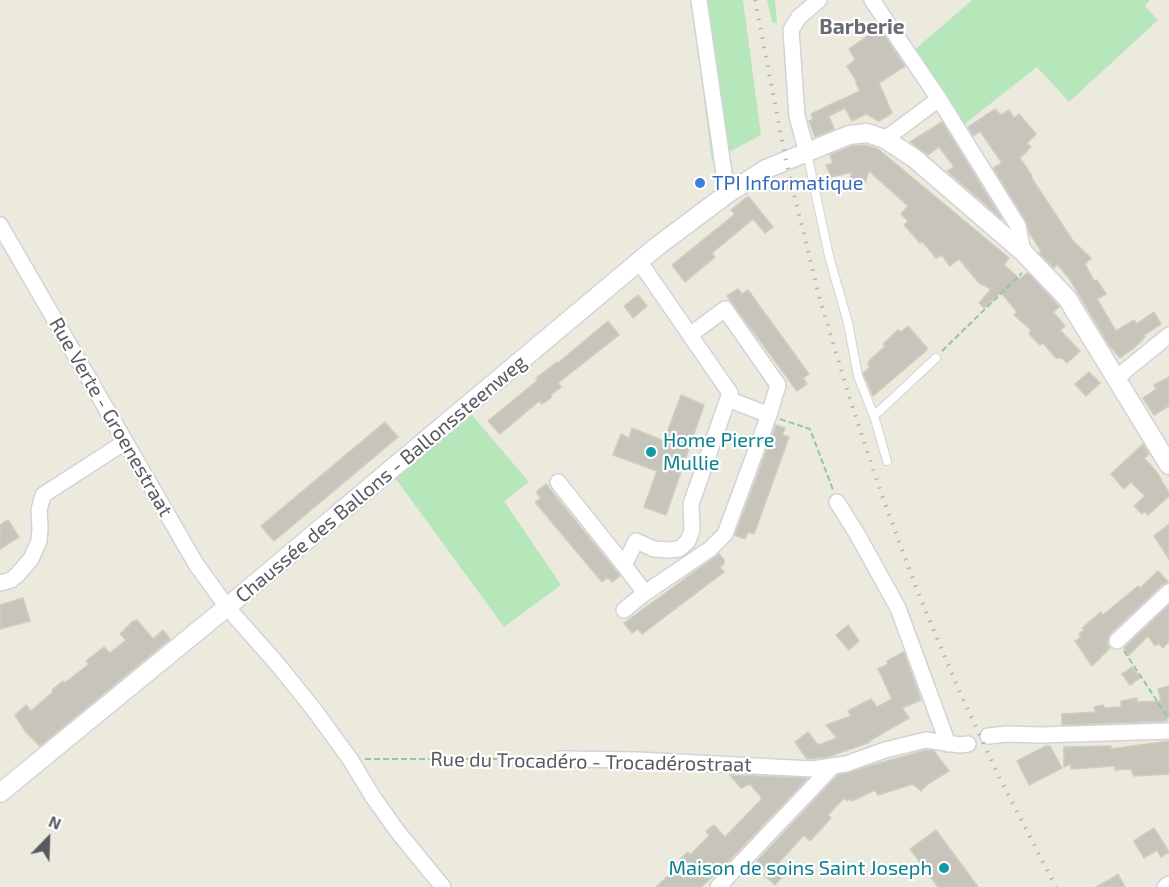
<!DOCTYPE html>
<html>
<head>
<meta charset="utf-8">
<style>
  body { margin:0 }
  #map { position:relative; width:1169px; height:887px; overflow:hidden; background:#eceadd; font-family:"Exo 2",sans-serif }
  canvas { display:block }
  .north { position:absolute; left:18px; top:809px; width:60px; height:60px; -webkit-text-stroke:4px #fff; paint-order:stroke; rotate:23deg; font-size:16px; font-weight:700; line-height:24px; text-align:center; color:#575b61 }
  .north::after { content:''; display:block; margin:auto; width:21px; height:27px; background:#575b61; clip-path:polygon(50% 0,100% 100%,50% 72%,0 100%) }
</style>
</head>
<body>
<div id="map">
<canvas width="1169" height="887"></canvas>
<div class="north">N</div>
</div>
<script>
const ctx = document.querySelector('canvas').getContext('2d');
ctx.lineJoin = 'round';
function paint(path, color) { ctx.fillStyle = color; ctx.fill(path, 'evenodd'); }
const shape = rows => new Path2D(rows.map(r => 'M' + r).join(''));
function trace(path, color, width, dash) { ctx.strokeStyle = color; ctx.lineWidth = width; ctx.lineCap = dash ? 'butt' : 'round'; ctx.setLineDash(dash || []); ctx.stroke(path); }
function label(font, color, halo, rows, align = 'center') {
  ctx.font = font + ' "Exo 2",sans-serif'; ctx.lineWidth = 4.5; ctx.setLineDash([]); ctx.textBaseline = 'middle'; ctx.strokeStyle = halo; ctx.fillStyle = color; for (const [text, x, y, turn = 0] of rows) {
    ctx.save(); ctx.translate(x, y); ctx.rotate((+turn || 0) * Math.PI / 180); ctx.textAlign = isNaN(turn) ? turn : align; if (halo) ctx.strokeText(text, 0, 0); ctx.fillText(text, 0, 0); ctx.restore();
  }
}
const green = shape([
  [691,0,743,0,761,135,712,161],
  [767,0,775,0,777,24,772,22],
  [972,0,1150,0,1145,6,1158,20,1069,102,1037,67,962,126,912,52],
  [461,402,529,482,504,501,561,585,504,627,396,479,443,437]
]);
const building = shape([
  [879,28,905,66,879,83,892,113,879,121,866,114,852,121,845,108,829,116,834,129,815,137,809,121,813,119,811,114,840,100,842,102,841,100,860,91,856,83,857,82,847,66,855,60,849,49,879,28],
  [995,109,1001,115,1009,110,1014,118,1019,114,1036,134,1027,143,1031,147,1020,158,1032,176,1031,177,1073,241,1091,258,1085,264,1094,281,1097,280,1106,294,1097,299,1116,331,1134,320,1136,324,1154,312,1161,324,1144,335,1145,337,1134,348,1120,358,1109,345,1069,278,1057,264,1054,268,1039,253,1041,251,1029,232,1026,221,993,168,1002,163,980,131,973,136,968,127,995,109],
  [942,122,1002,219,947,171,954,167,939,147,928,155,910,142,942,122],
  [865,145,878,149,1009,258,1004,265,1020,279,1027,273,1030,275,1058,305,1059,307,1053,312,1065,326,1060,330,1080,351,1067,363,1062,358,1056,358,1043,343,1040,345,1029,334,1031,330,1014,315,1017,312,1001,292,984,308,979,303,991,289,979,283,959,259,950,266,942,255,936,258,922,241,920,243,904,225,908,221,901,214,908,206,869,171,865,183,850,180,852,172,831,177,826,165,833,163,830,155,852,146,865,145],
  [748,196,773,227,765,233,753,219,712,253,715,257,685,282,672,265,735,214,731,210,748,196],
  [738,289,742,294,748,290,809,374,803,378,807,384,797,391,727,296,738,289],
  [638,295,647,306,633,318,624,306,638,295],
  [608,321,619,335,558,383,561,387,551,395,551,398,542,404,539,401,500,434,488,421,538,380,536,378,557,362,558,363,608,321],
  [908,326,928,349,873,396,863,373,870,367,868,364,869,361,885,346,883,344,898,330,901,332,908,326],
  [1089,372,1100,383,1086,396,1075,384,1089,372],
  [1169,377,1169,406,1154,415,1143,398,1156,389,1154,385,1169,377],
  [681,395,704,405,666,515,644,507,657,471,613,455,621,434,629,438,632,428,664,441,681,395],
  [385,422,398,437,274,541,261,526,385,422],
  [776,425,785,428,782,435,789,437,754,534,748,532,745,539,735,535,776,425],
  [1143,444,1149,454,1144,458,1156,471,1169,493,1169,496,1148,515,1145,511,1142,514,1134,506,1145,496,1131,482,1124,489,1111,474,1143,444],
  [546,484,620,576,612,582,608,577,602,582,535,502,541,498,536,492,546,484],
  [8,520,19,537,0,549,0,525,8,520],
  [1169,524,1169,559,1154,536,1169,524],
  [719,554,724,560,724,564,720,567,724,572,642,634,638,629,632,633,624,623,719,554],
  [1158,571,1168,582,1162,585,1110,634,1107,643,1110,648,1092,666,1075,641,1081,637,1079,634,1084,630,1082,628,1101,612,1103,615,1138,586,1140,588,1158,571],
  [23,598,30,621,0,629,0,605,23,598],
  [1169,605,1169,641,1163,648,1158,643,1155,646,1148,636,1128,656,1124,648,1169,605],
  [137,620,153,639,163,630,170,639,40,746,25,731,15,715,26,705,31,711,53,692,52,690,63,681,65,683,89,664,86,661,104,647,110,653,126,640,120,634,132,622,137,620],
  [848,625,859,641,849,650,836,635,848,625],
  [904,652,921,700,902,708,909,718,869,741,870,742,828,757,807,759,795,742,808,732,818,745,837,738,826,725,851,716,848,711,871,699,877,707,892,699,878,669,888,664,887,661,904,652],
  [1132,667,1140,678,1130,685,1122,674,1132,667],
  [1169,686,1169,718,1167,718,1167,721,1062,725,1062,714,1096,712,1094,707,1103,705,1105,708,1121,707,1121,701,1137,698,1137,702,1161,701,1158,689,1169,686],
  [1169,741,1169,774,1134,776,1131,769,1115,770,1115,766,1071,769,1071,764,1064,767,1064,747,1111,746,1111,749,1169,741],
  [1046,746,1050,746,1062,768,1029,785,1017,761,1046,746],
  [926,750,934,751,949,771,928,784,921,791,913,784,878,795,875,790,852,801,850,799,847,801,844,798,828,815,831,818,810,841,804,835,775,867,784,875,775,885,764,875,767,871,757,861,838,775,926,750],
  [730,775,808,778,726,864,701,887,656,887,681,864,679,861,681,858,688,852,690,855,707,838,709,835,706,831,714,825,725,837,760,801,762,798,750,784,741,788,730,775],
  [1154,828,1169,852,1161,857,1157,850,1144,858,1134,841,1154,828],
  [936,830,978,887,938,887,910,849,936,830],
  [1118,874,1125,887,1096,887,1114,877,1118,874]
]);
const path = shape([
  [942,351,1022,273],
  [780,419,810,429,833,490],
  [1124,651,1167,716],
  [365,759,548,759]
]);
const service = shape([
  [807,153,829,256,848,323,858,376,874,416,887,461],
  [874,416,936,358]
]);
const minor = shape([
  [699,0,727,194],
  [872,0,939,99,1018,226,1023,252],
  [885,139,939,99],
  [807,153,797,116,791,30,799,17,819,0],
  [0,225,196,564,227,607,279,666,315,711,350,759,373,797,398,832,443,887],
  [639,261,690,335,730,393,691,504,692,530,688,541,679,549,669,550,654,549,636,541,624,565,645,593,710,549,725,534,769,415,778,385,725,309,690,335],
  [1115,379,1169,335],
  [728,399,769,415],
  [558,482,624,565],
  [837,502,857,534,898,608,948,744],
  [0,583,11,580,17,575,31,559,39,541,40,528,39,510,43,495,125,442],
  [624,610,645,593],
  [1117,641,1169,592],
  [988,736,1007,734,1041,735,1169,731],
  [560,759,638,760,813,769,846,764,885,750,926,740,960,745,968,744],
  [718,887,832,767],
  [1165,887,1169,884]
]);
const tertiary = shape([
  [0,793,227,607,655,248,727,194,766,169,849,135,867,133,885,139,914,158,1023,252,1067,298,1169,465]
]);
const rail = shape([
  [755,0,786,161,819,296,849,396,881,493,917,590,957,686,998,775,1056,887]
]);
const markers = [
  [700,183,6,"#3f7fe0"],
  [651,452,6,"#0f9aa8"],
  [944,868,6,"#0f9aa8"]
];
const shopNames = [
  ["TPI Informatique",712,183]
];
const streetNames = [
  ["Rue Verte - Groenestraat",111,417,60],
  ["Chaussée des Ballons - Ballonssteenweg",381,479,-40],
  ["Rue du Trocadéro - Trocadérostraat",591,762,1]
];
const cultureNames = [
  ["Home Pierre",663,440],
  ["Mullie",663,463],
  ["Maison de soins Saint Joseph",932,868,"right"]
];
const neighbourhoodNames = [
  ["Barberie",862,27]
];
paint(green, '#b6e7ba');
paint(building, '#c7c4bb');
trace(building, '#d1ccbc', 1.5);
trace(service, '#d1d3da', 10);
trace(minor, '#d1d3da', 18);
trace(tertiary, '#d1d3da', 21);
trace(path, '#8fc8a3', 2, [6, 3]);
trace(service, '#fff', 8);
trace(minor, '#fff', 15);
trace(tertiary, '#fff', 18);
trace(rail, '#b4b5b5', 4, [1.5, 8]);
for (const [x, y, r, color] of markers) { const dot = new Path2D(); dot.arc(x, y, r, 0, 2 * Math.PI); ctx.fillStyle = color; ctx.fill(dot); trace(dot, '#fff', 2); }
label('20px', '#366cbe', '#fff', shopNames, 'left');
label('20px', '#575b61', '#fff', streetNames);
label('20px', '#0d838f', '#fff', cultureNames, 'left');
label('bold 21px', '#686d73', '#fff', neighbourhoodNames);
</script>
</body>
</html>
